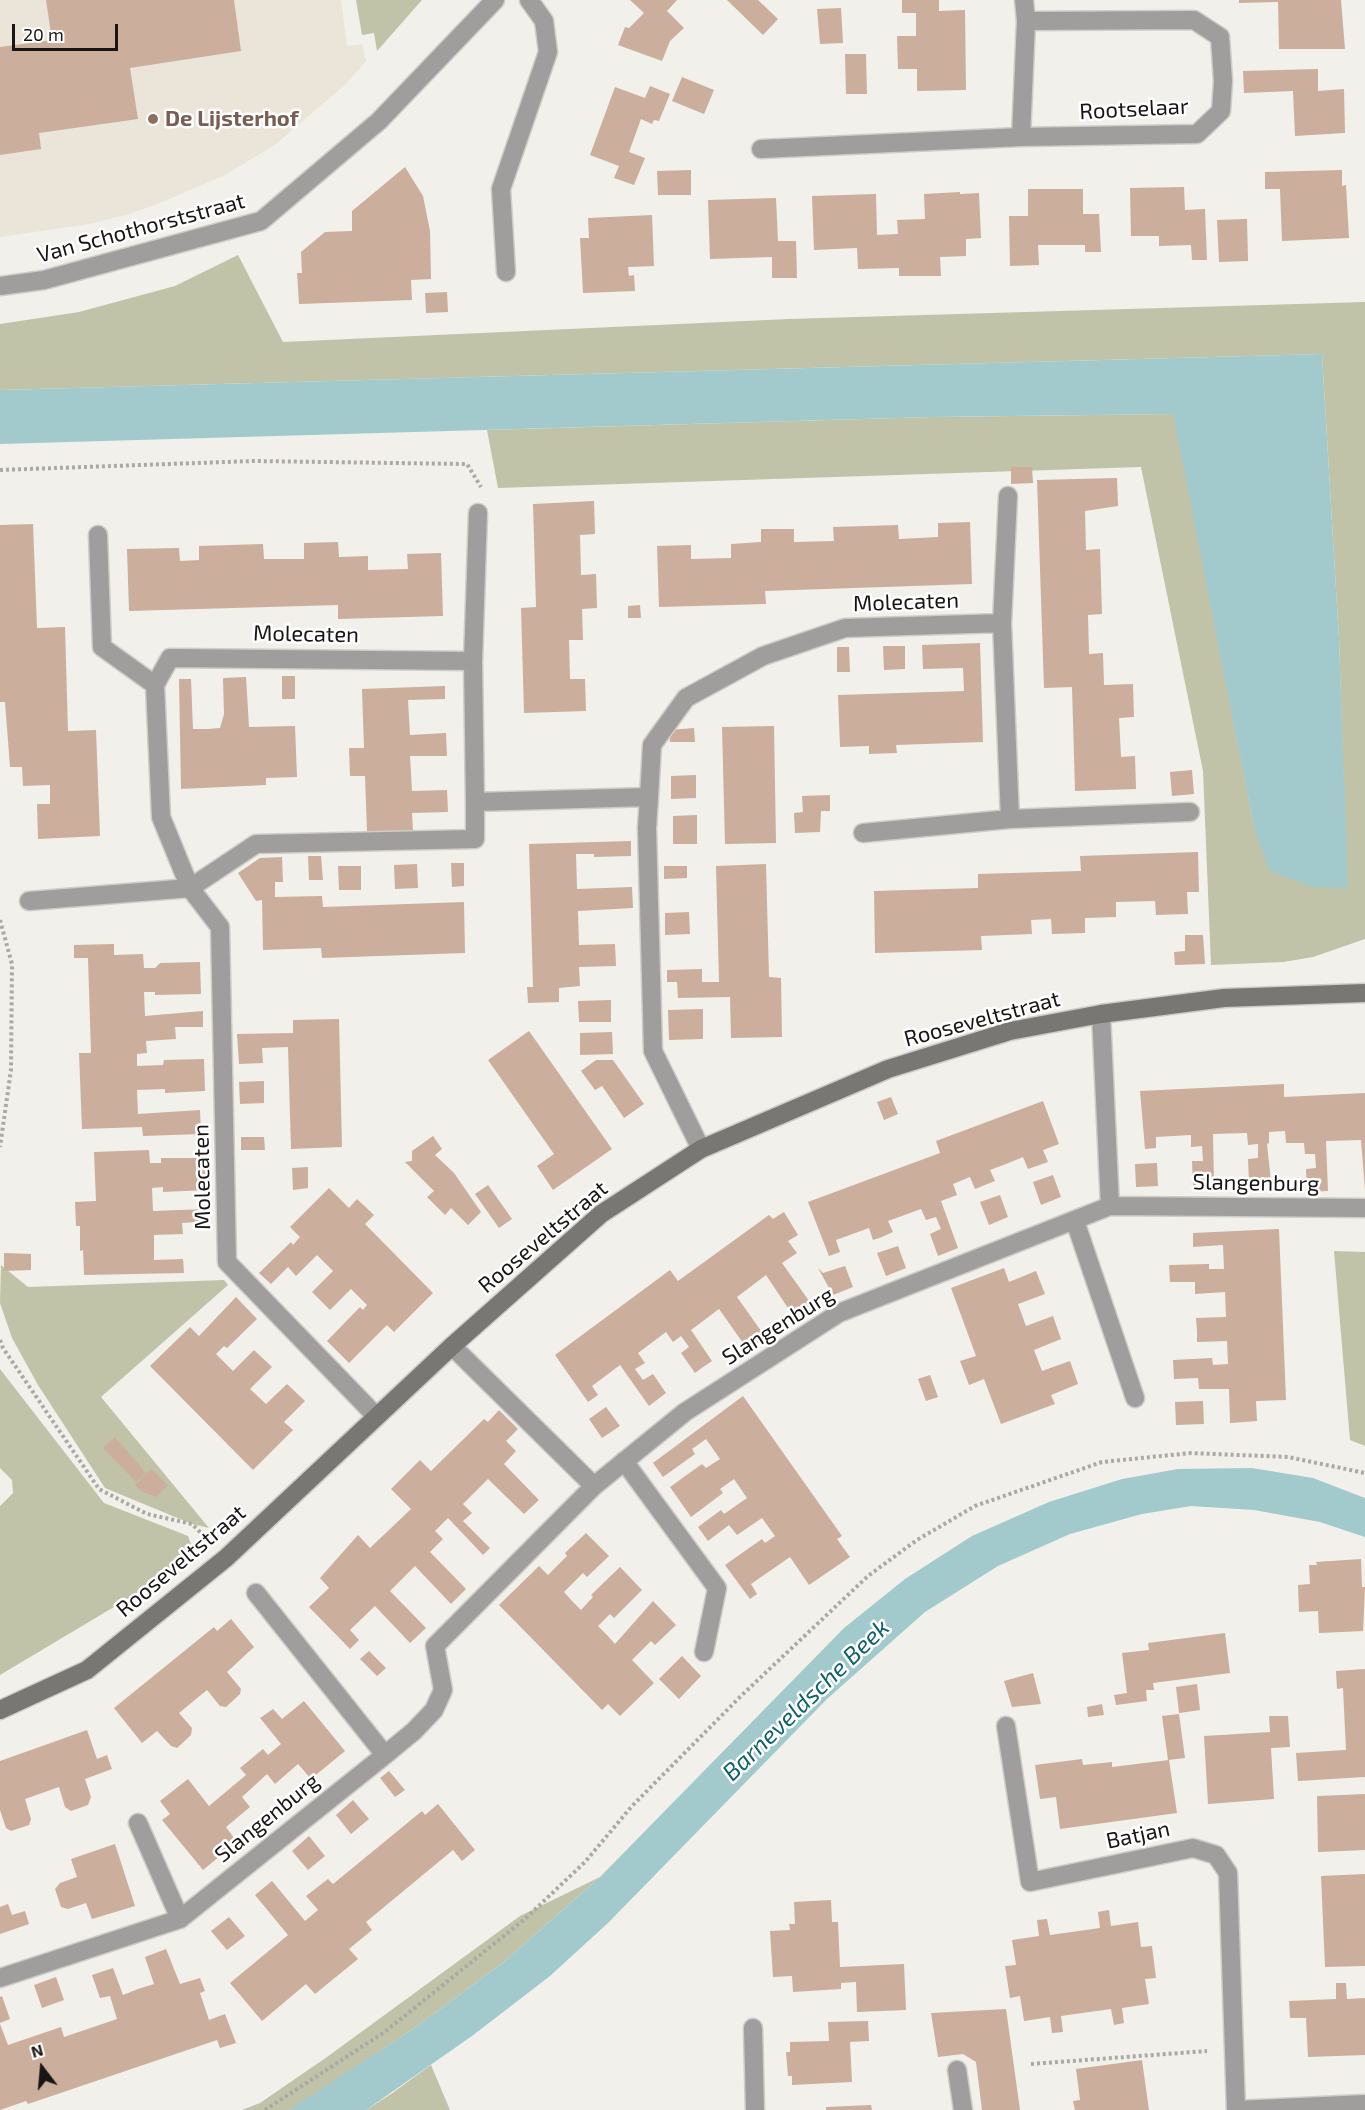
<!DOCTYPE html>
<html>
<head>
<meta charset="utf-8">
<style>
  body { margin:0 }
  #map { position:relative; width:1365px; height:2110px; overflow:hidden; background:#f2f0ea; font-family:"Exo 2",sans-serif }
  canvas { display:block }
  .north { position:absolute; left:12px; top:2038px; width:60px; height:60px; -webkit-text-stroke:4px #fff; paint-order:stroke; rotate:344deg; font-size:16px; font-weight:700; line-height:24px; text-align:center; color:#171614 }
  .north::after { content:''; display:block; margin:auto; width:21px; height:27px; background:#171614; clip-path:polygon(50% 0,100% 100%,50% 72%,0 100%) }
  .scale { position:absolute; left:12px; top:24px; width:106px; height:27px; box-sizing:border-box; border:3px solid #171614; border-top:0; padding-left:8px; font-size:18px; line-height:21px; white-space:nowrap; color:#171614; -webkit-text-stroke:4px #fff; paint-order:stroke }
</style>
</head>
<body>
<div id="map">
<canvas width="1365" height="2110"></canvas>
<div class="north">N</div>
<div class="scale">20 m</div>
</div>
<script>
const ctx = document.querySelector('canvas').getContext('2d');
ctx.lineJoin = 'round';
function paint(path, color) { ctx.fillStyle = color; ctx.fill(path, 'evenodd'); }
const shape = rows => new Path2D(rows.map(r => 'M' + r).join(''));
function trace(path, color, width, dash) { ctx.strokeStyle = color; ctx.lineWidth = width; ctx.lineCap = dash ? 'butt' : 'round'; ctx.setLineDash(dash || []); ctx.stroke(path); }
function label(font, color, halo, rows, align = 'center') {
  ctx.font = font + ' "Exo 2",sans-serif'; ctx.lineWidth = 5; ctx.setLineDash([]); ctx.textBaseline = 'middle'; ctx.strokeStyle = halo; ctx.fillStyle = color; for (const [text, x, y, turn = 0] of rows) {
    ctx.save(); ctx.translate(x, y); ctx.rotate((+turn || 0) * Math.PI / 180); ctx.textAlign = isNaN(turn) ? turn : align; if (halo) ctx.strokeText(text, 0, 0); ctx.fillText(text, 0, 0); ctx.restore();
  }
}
const built = shape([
  [0,0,341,0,347,46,362,44,366,61,345,85,276,144,227,174,160,203,129,214,90,224,0,237]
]);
const green = shape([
  [356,0,422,0,377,51,374,33,362,35],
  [238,255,283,342,789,319,1365,302,1365,939,1313,957,1283,962,1211,965,1203,771,1141,467,498,488,487,430,932,417,1174,414,1254,826,1347,888,1339,639,1322,354,0,390,0,324,79,312,175,286],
  [1334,1251,1365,1252,1365,1446,1350,1440],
  [1,1265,28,1287,224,1280,228,1285,101,1397,209,1528,192,1524,105,1488,38,1385,12,1338,0,1303],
  [0,1369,104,1503,188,1536,196,1558,0,1675,0,1506,13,1493,12,1480,0,1468],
  [600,1877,505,1961,413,2029,297,2106,289,2110,242,2110,260,2103,327,2057,520,1916],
  [431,2065,450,2110,366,2110,391,2094]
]);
const water = shape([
  [1322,354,1339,639,1348,888,1312,887,1270,871,1254,827,1173,414,932,417,0,444,0,390],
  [1252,1468,1313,1478,1365,1498,1365,1537,1320,1522,1254,1510,1191,1506,1142,1514,1070,1534,998,1566,925,1612,827,1699,608,1923,550,1976,472,2036,366,2110,289,2110,413,2029,505,1961,600,1877,844,1628,905,1579,972,1536,1049,1502,1122,1479,1178,1469]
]);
const building = shape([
  [46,0,234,0,241,51,130,68,138,119,39,133,41,149,0,155,0,47,52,40],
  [630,0,677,0,667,11,684,28,670,41,662,61,618,45,625,27,629,28,644,13],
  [727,0,758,0,778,19,763,35],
  [902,0,939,0,939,11,965,10,966,90,917,91,917,69,898,69,897,36,916,36,916,13,902,13],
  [1239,0,1341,0,1345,49,1279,49,1278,2,1239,3],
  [841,8,843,43,820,44,817,9],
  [845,54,866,54,867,94,846,94],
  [1318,69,1318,91,1344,89,1345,133,1295,136,1293,91,1244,93,1243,71],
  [682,77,714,90,704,114,672,101],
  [650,86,670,94,659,121,654,120,652,124,641,119,629,152,645,158,634,185,614,178,619,166,590,155,615,87,645,98],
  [405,167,423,196,430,231,431,279,411,280,412,300,299,304,297,273,302,273,301,252,325,232,352,231,352,211],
  [691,170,691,195,658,195,657,171],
  [1342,170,1342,186,1346,185,1349,238,1282,241,1280,189,1265,189,1265,172],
  [1184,187,1185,210,1205,209,1207,260,1192,260,1191,245,1159,246,1159,236,1131,236,1130,188],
  [1028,189,1083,189,1083,214,1099,214,1101,252,1085,252,1085,245,1038,245,1039,265,1010,266,1009,216,1028,216],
  [960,192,960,194,979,193,981,238,966,239,966,256,940,257,941,276,899,276,899,268,858,269,857,248,814,250,812,196,876,194,877,235,898,234,897,220,925,219,924,194],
  [776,198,778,241,796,241,797,278,772,278,772,257,710,259,708,200],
  [652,215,654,266,628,267,629,276,634,275,635,291,583,293,580,238,589,238,588,218],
  [1247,219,1248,261,1219,262,1217,220],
  [447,292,448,312,426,313,425,293],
  [1011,467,1032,467,1033,483,1011,484],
  [1117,478,1118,506,1085,511,1086,550,1100,549,1102,614,1088,615,1089,654,1103,653,1104,685,1133,684,1134,717,1119,718,1120,737,1121,757,1135,756,1136,789,1075,791,1072,687,1044,688,1037,480],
  [594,501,595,534,580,535,581,575,596,574,597,608,582,609,583,640,569,640,570,679,585,679,586,711,524,713,521,608,536,607,533,504],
  [970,522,972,584,765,591,766,604,659,607,657,546,691,545,691,559,731,558,731,544,761,542,761,529,794,529,794,542,834,541,833,527,898,525,899,539,938,537,938,523],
  [33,524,37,628,65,627,68,731,96,730,100,836,38,839,37,804,50,804,50,785,23,786,22,767,10,767,5,702,0,702,0,525],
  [338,542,339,557,368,556,368,570,408,569,407,554,441,553,443,616,338,619,338,605,129,611,127,549,179,548,180,561,199,560,199,546,263,544,264,559,304,559,304,543],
  [640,605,641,618,628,618,628,606],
  [980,643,983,742,896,745,897,753,869,754,869,746,840,747,838,695,964,691,963,668,923,669,922,645],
  [883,646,905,646,905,669,884,670],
  [837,647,849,647,850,672,837,672],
  [282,676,295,676,295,699,282,699],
  [246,677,249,727,295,726,297,777,266,778,266,785,181,789,179,679,191,679,193,729,208,729,220,728,224,714,223,678],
  [445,686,445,699,408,700,410,735,446,733,447,756,410,756,412,791,447,790,448,812,412,813,413,831,367,832,365,776,350,776,349,748,364,748,362,689],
  [774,726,776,843,725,844,722,727],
  [694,728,695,742,670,742,669,730],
  [1192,770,1194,794,1172,796,1170,772],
  [696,775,696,798,671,799,671,776],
  [830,795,830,811,821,811,820,832,795,833,794,813,803,812,802,796],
  [697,815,697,844,673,844,673,816],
  [631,841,631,856,594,857,594,854,576,854,577,889,632,887,633,908,578,911,579,945,615,944,616,966,579,967,580,986,559,988,559,1002,528,1003,527,987,533,987,529,844],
  [1198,852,1199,892,1187,892,1188,914,1156,915,1155,901,1116,902,1116,917,1085,918,1085,933,1052,934,1051,919,1031,920,1032,934,981,936,982,950,875,953,874,891,978,888,978,874,1081,871,1080,856],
  [308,856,321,856,323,880,309,880],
  [282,857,283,882,275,882,275,897,322,896,323,907,464,902,465,953,322,958,321,948,263,950,262,900,256,901,238,873,260,858],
  [451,863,464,863,464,886,452,887],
  [417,864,418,888,395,889,394,865],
  [766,864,769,977,781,978,782,1037,731,1038,730,997,678,998,677,982,667,982,667,970,702,969,702,982,719,982,716,866],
  [338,866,361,866,361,890,339,890],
  [664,866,687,866,687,878,664,879],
  [689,912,690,934,665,935,665,913],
  [1185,935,1203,935,1205,964,1175,965,1174,952,1185,951],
  [114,944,114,955,143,954,144,968,155,968,160,963,200,962,201,994,155,995,155,992,144,992,145,1016,203,1011,203,1027,175,1027,176,1039,146,1041,147,1053,137,1054,137,1066,163,1065,164,1060,204,1059,205,1091,165,1093,165,1089,137,1090,138,1114,200,1110,201,1134,143,1136,142,1127,82,1129,79,1053,91,1053,88,958,74,958,74,945],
  [611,1000,611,1022,579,1022,578,1001],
  [703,1009,703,1039,669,1040,668,1010],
  [339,1019,342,1147,291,1149,288,1047,262,1048,263,1063,239,1064,237,1034,293,1033,293,1020],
  [529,1031,612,1149,553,1190,537,1166,554,1154,488,1060],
  [612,1032,613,1054,580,1055,580,1033],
  [596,1060,613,1060,644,1104,624,1118,602,1086,595,1090,581,1071],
  [264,1081,264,1103,240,1104,239,1082],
  [1284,1084,1284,1097,1365,1093,1365,1190,1361,1140,1326,1141,1328,1191,1307,1192,1306,1169,1316,1168,1315,1154,1305,1154,1304,1143,1286,1143,1285,1131,1269,1132,1269,1143,1267,1144,1271,1182,1249,1182,1248,1159,1258,1158,1258,1144,1248,1145,1247,1133,1213,1134,1214,1184,1193,1185,1192,1161,1203,1161,1202,1146,1191,1147,1191,1135,1156,1137,1156,1148,1145,1149,1140,1091],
  [891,1097,898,1114,884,1120,877,1102],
  [1043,1101,1059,1144,1043,1150,1048,1162,1028,1169,1023,1157,1006,1164,990,1170,995,1181,975,1189,970,1177,953,1184,957,1195,941,1201,958,1248,938,1256,930,1234,941,1229,936,1217,926,1220,921,1209,888,1221,893,1232,882,1237,873,1240,869,1228,836,1240,840,1252,829,1256,808,1202,940,1153,936,1141],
  [433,1136,442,1149,435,1155,454,1173,481,1212,468,1225,451,1208,445,1215,427,1197,434,1191,405,1162,412,1161,412,1151],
  [241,1137,264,1137,265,1150,241,1150],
  [149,1150,150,1163,161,1163,161,1158,205,1158,206,1190,163,1192,163,1187,152,1188,153,1211,205,1209,206,1221,182,1223,183,1234,154,1235,154,1260,183,1259,184,1273,84,1275,83,1250,80,1251,80,1226,76,1226,75,1202,96,1201,94,1152],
  [1157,1163,1158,1186,1136,1187,1135,1164],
  [308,1167,308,1188,293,1190,292,1168],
  [1053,1175,1061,1197,1041,1205,1033,1182],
  [488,1185,512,1219,499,1228,475,1194],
  [329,1188,349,1208,357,1199,374,1215,365,1224,433,1293,394,1332,387,1325,349,1363,327,1341,360,1307,363,1310,367,1305,351,1289,330,1310,312,1292,333,1271,317,1255,296,1276,288,1267,271,1284,259,1273,291,1242,293,1245,300,1237,290,1227],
  [1000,1195,1008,1217,989,1225,980,1202],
  [784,1212,798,1235,788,1241,797,1253,782,1263,812,1305,794,1317,766,1275,737,1297,766,1338,748,1350,719,1309,691,1330,712,1361,703,1367,695,1373,681,1353,689,1347,681,1336,673,1342,666,1332,638,1353,645,1363,635,1369,643,1380,653,1374,666,1393,649,1406,620,1365,592,1386,598,1395,588,1402,555,1355,670,1270,678,1281,769,1215,773,1219],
  [1279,1229,1286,1400,1256,1401,1257,1421,1230,1423,1229,1389,1199,1389,1198,1378,1174,1379,1173,1360,1212,1358,1213,1365,1228,1364,1227,1341,1197,1342,1197,1331,1196,1318,1226,1317,1225,1292,1195,1294,1195,1282,1170,1282,1169,1265,1209,1264,1209,1269,1224,1269,1223,1245,1193,1247,1193,1233],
  [898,1246,906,1268,886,1276,877,1253],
  [4,1253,31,1254,31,1270,4,1271],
  [845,1266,853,1287,833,1295,818,1268,823,1273],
  [1004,1268,1009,1282,1036,1271,1045,1294,1018,1304,1026,1326,1053,1316,1061,1339,1034,1350,1042,1371,1070,1361,1078,1384,1051,1395,1055,1404,1001,1424,984,1379,969,1385,960,1361,976,1356,951,1288],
  [236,1297,257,1319,227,1348,224,1346,216,1354,233,1371,254,1350,272,1367,250,1389,266,1404,287,1384,305,1401,284,1422,293,1430,253,1470,150,1366,190,1327,199,1336],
  [930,1375,938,1397,926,1401,918,1379],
  [743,1396,842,1536,837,1539,850,1557,809,1585,790,1557,751,1584,757,1594,750,1599,725,1565,762,1539,765,1543,775,1536,762,1518,737,1535,729,1525,708,1541,698,1527,721,1510,724,1514,747,1498,734,1479,720,1489,723,1493,691,1517,670,1487,702,1464,706,1468,720,1459,706,1439,692,1449,695,1454,663,1477,653,1463],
  [1203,1401,1204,1424,1176,1425,1175,1402],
  [606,1407,620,1426,602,1438,589,1419],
  [499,1410,518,1429,506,1441,516,1451,504,1464,539,1500,524,1514,488,1479,463,1504,472,1513,463,1521,490,1548,483,1555,448,1518,435,1531,443,1539,430,1552,466,1589,451,1604,415,1566,390,1591,426,1628,410,1643,375,1606,350,1630,359,1640,350,1649,309,1607,329,1588,320,1578,358,1535,370,1548,411,1509,391,1489,420,1460,431,1471,484,1419,488,1422],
  [115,1437,146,1473,136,1482,103,1448],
  [151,1469,168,1485,156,1497,141,1491,135,1485],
  [586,1533,609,1556,587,1577,583,1573,564,1592,572,1601,581,1610,593,1597,591,1595,620,1567,642,1590,614,1618,610,1614,598,1626,607,1635,615,1644,653,1601,676,1625,655,1645,651,1641,632,1660,654,1683,620,1716,608,1704,602,1710,499,1605,539,1566,548,1575,567,1556,565,1553],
  [1361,1559,1362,1587,1365,1587,1363,1631,1319,1633,1318,1611,1299,1612,1298,1585,1310,1584,1309,1565,1317,1565,1316,1562],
  [231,1619,254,1647,227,1672,241,1689,240,1694,226,1707,220,1706,207,1690,179,1713,192,1728,191,1735,177,1748,171,1746,157,1731,142,1743,114,1708,214,1627,217,1631],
  [1225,1633,1230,1673,1153,1683,1154,1690,1146,1690,1147,1701,1116,1705,1114,1695,1127,1693,1122,1653,1149,1650,1148,1643],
  [369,1651,386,1668,377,1676,360,1659],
  [682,1656,701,1676,679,1699,659,1679],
  [1365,1669,1365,1777,1298,1781,1296,1753,1346,1750,1343,1688,1337,1689,1336,1671],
  [1033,1673,1041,1704,1012,1707,1004,1681],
  [1197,1684,1200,1710,1179,1713,1176,1687],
  [304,1701,345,1751,311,1779,298,1764,275,1784,267,1774,242,1797,250,1807,226,1827,237,1842,203,1870,162,1820,170,1814,160,1801,188,1779,209,1806,246,1775,240,1768,263,1749,268,1755,281,1744,260,1718,273,1709,282,1719],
  [1102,1704,1104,1715,1088,1717,1087,1707],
  [1179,1714,1185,1758,1168,1760,1162,1716],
  [1269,1716,1288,1716,1290,1747,1271,1748,1274,1799,1208,1804,1204,1736,1270,1732],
  [87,1730,97,1759,107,1755,112,1769,85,1779,91,1797,88,1805,71,1811,65,1807,59,1787,25,1799,31,1819,29,1825,11,1831,6,1828,0,1810,0,1761],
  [1082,1759,1083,1765,1112,1762,1112,1767,1169,1760,1177,1813,1060,1829,1056,1797,1040,1799,1035,1765],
  [389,1771,405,1790,395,1797,380,1778],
  [1365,1794,1365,1850,1318,1852,1317,1796],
  [353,1800,369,1819,351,1834,336,1815],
  [438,1804,475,1850,462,1861,453,1850,366,1922,372,1930,349,1949,358,1959,315,1994,306,1984,262,2021,230,1983,288,1935,255,1895,272,1881,305,1921,318,1910,306,1896,328,1879,333,1884,422,1811,425,1815],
  [309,1836,325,1856,308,1870,292,1851],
  [115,1844,135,1906,92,1919,86,1903,68,1909,61,1907,55,1889,60,1883,77,1877,71,1859],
  [1365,1874,1365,1966,1325,1967,1321,1876],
  [831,1900,832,1922,838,1922,840,1967,904,1964,906,2010,857,2012,856,1982,841,1983,841,1989,793,1992,792,1976,773,1977,770,1931,790,1930,789,1924,795,1924,794,1902],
  [8,1904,12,1915,25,1911,29,1924,0,1934,0,1907],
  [1109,1910,1111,1926,1138,1922,1141,1947,1152,1946,1156,1978,1145,1979,1149,2004,1122,2008,1124,2023,1114,2025,1111,2009,1061,2016,1063,2032,1052,2033,1050,2017,1024,2021,1020,1996,1010,1998,1005,1966,1016,1965,1012,1940,1039,1936,1037,1920,1047,1919,1050,1935,1100,1928,1098,1912],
  [229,1917,245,1936,227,1950,211,1931],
  [166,1949,180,1984,200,1978,205,1991,200,1993,209,2020,225,2014,236,2043,220,2048,217,2040,28,2104,26,2101,0,2110,0,2024,8,2045,61,2027,64,2037,117,2019,110,1996,100,1998,92,1975,113,1968,123,1995,138,1989,154,1984,145,1957],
  [56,1977,64,2000,42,2008,34,1985],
  [1336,1983,1346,1983,1347,1999,1365,1998,1365,2055,1308,2057,1306,2018,1290,2018,1289,2001,1336,1999],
  [2,1996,10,2019,0,2023,0,1997],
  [1006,2009,1020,2110,982,2110,976,2062,963,2054,938,2057,931,2013],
  [868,2021,869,2041,850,2042,852,2082,792,2085,792,2076,788,2076,786,2052,790,2052,790,2042,829,2041,828,2022],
  [1142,2060,1149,2110,1075,2110,1073,2101,1080,2100,1076,2069],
  [871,2105,872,2110,826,2110,826,2107]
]);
const path = shape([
  [0,470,253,461,467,464,481,487],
  [0,920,12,964,11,1070,0,1147],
  [0,1340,3,1348,99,1489,147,1514,192,1524,207,1539],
  [1031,2064,1207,2051],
  [265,2110,386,2031,526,1918,585,1862,632,1806,742,1695,868,1576,917,1540,975,1506,1102,1462,1191,1453,1288,1457,1365,1473]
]);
const street = shape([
  [1021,137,1197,134,1221,111,1223,81,1220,37,1194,20,1026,21],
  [761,149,1021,137,1026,21,1024,0],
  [506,272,501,189,548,52,544,21,529,0],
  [0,286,44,280,261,221,379,121,495,0],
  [98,535,102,647,155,685],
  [1002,623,1008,496],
  [473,661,478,513],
  [649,797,652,745,686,698,763,656,845,628,1002,623,1010,819,1190,812],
  [863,833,1010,819],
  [29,901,190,888,256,844,475,839,475,802],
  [1101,1014,1110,1206],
  [1075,1221,1135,1398],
  [452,1346,594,1486],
  [376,1416,227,1262,220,927,190,888,161,817,155,685,170,658,473,661,475,802,649,797,647,828,653,1051,701,1149],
  [624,1461,717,1588,704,1652],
  [1006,1726,1030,1882,1193,1848,1216,1855,1228,1873,1236,2110],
  [385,1755,414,1731,434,1710,443,1690,435,1646,594,1486,685,1412,839,1313,1110,1206,1365,1208],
  [138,1823,180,1919],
  [0,1978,180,1919,385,1755,256,1593],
  [753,2028,755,2110],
  [957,2070,963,2110],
  [1236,2110,1365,2104]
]);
const secondary = shape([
  [0,1710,87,1670,226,1558,452,1346,601,1214,701,1149,888,1069,1010,1031,1101,1014,1224,998,1365,993]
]);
const markers = [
  [153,119,6,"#8d6e63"]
];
const streetNames = [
  ["Rootselaar",1134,109,-3],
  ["Van Schothorststraat",141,228,-15],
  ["Molecaten",906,602,-2],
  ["Molecaten",306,634,1],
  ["Rooseveltstraat",982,1019,-15],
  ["Molecaten",202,1177,-91],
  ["Slangenburg",1256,1183,1],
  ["Rooseveltstraat",543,1237,-40],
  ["Slangenburg",778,1326,-32],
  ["Rooseveltstraat",181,1561,-40],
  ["Slangenburg",267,1818,-39],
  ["Batjan",1138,1835,-12]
];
const educationNames = [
  ["De Lijsterhof",165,119]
];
const waterNames = [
  ["Barneveldsche Beek",806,1700,-44]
];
paint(built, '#eae5d8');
paint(green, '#c0c3a7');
paint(water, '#a2cacc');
paint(building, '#cbae9c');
trace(street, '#cfcdc8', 21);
trace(secondary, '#cfcdc8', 21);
trace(path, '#aba9a4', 4, [3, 3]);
trace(street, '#a09e9c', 18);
trace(secondary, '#797774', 18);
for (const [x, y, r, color] of markers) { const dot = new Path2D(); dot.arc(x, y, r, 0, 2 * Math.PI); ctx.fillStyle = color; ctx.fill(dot); trace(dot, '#fff', 2); }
label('22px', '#171614', '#fff', streetNames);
label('bold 22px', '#785e54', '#fff', educationNames, 'left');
label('italic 24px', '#106267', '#fff', waterNames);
</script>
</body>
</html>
